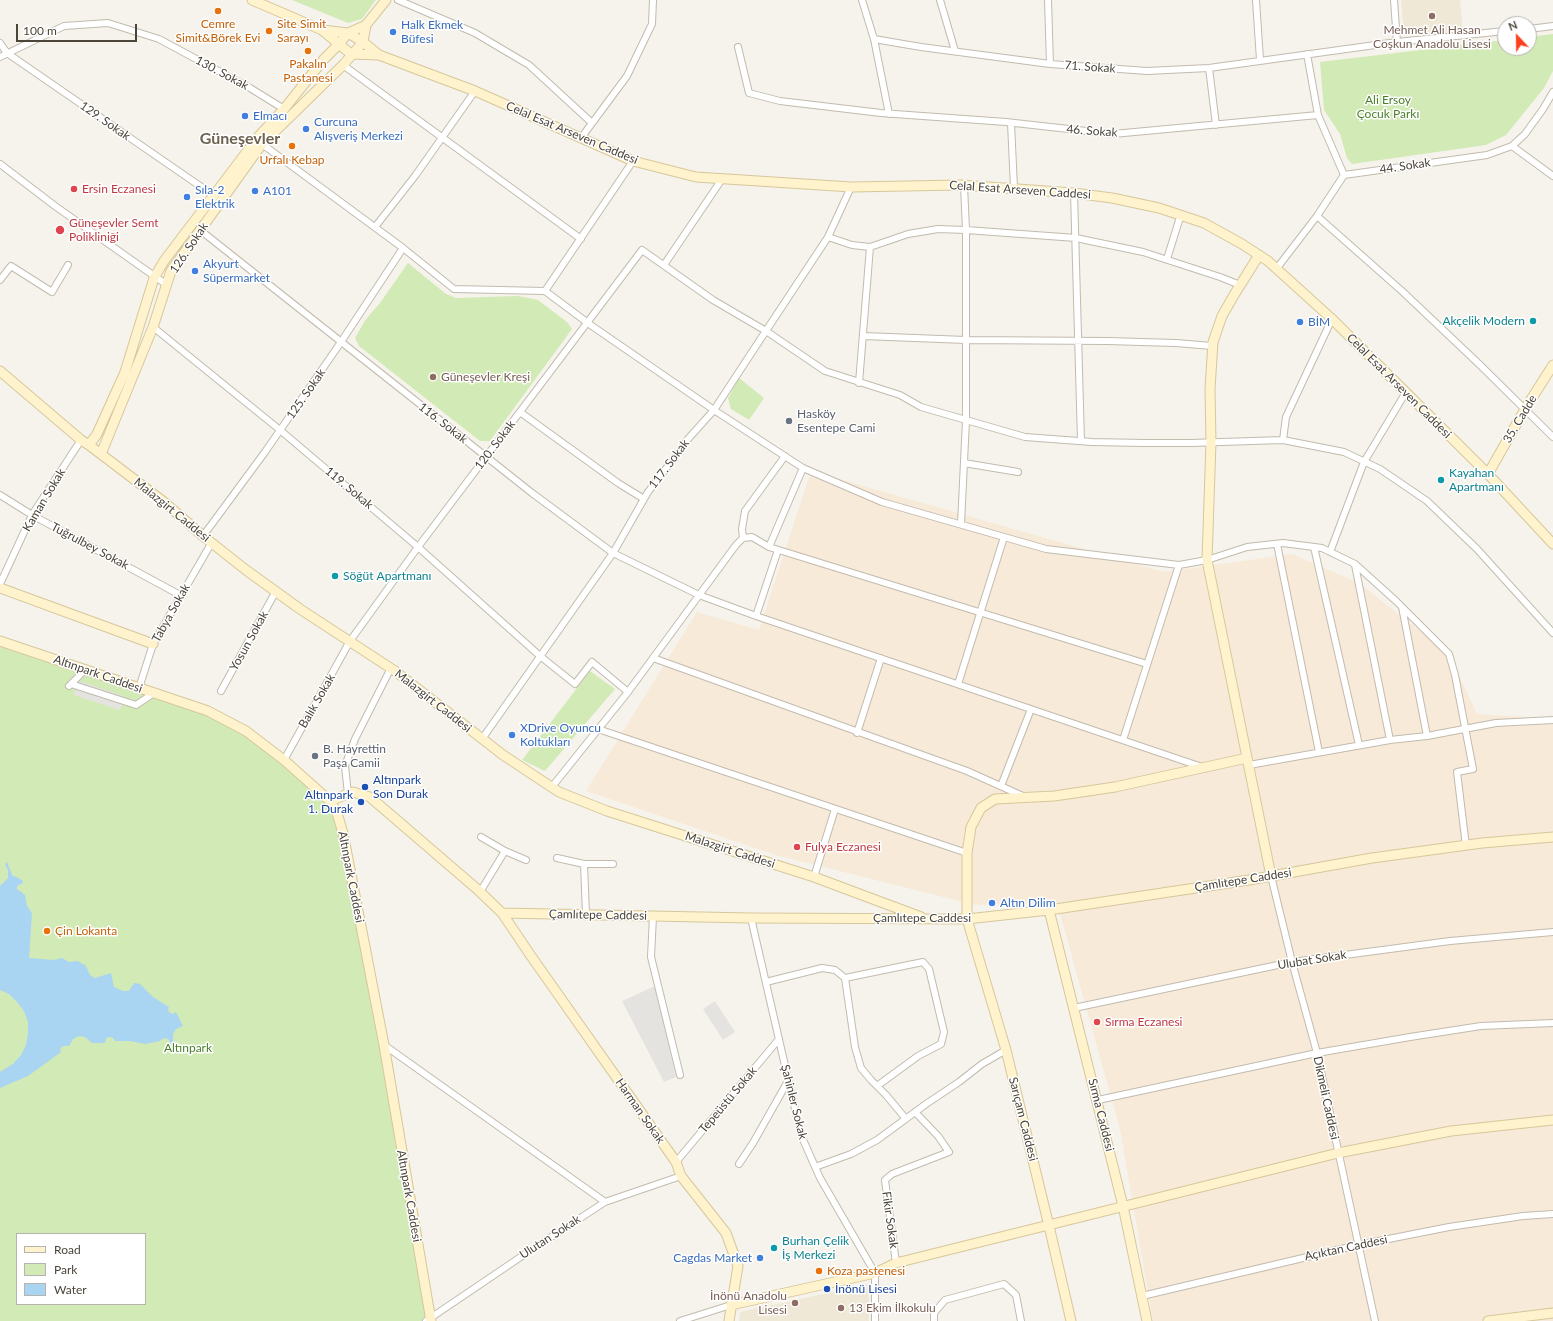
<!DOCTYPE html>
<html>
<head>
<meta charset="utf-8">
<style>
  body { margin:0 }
  #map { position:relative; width:1553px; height:1321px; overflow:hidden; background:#f6f3ec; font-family:Lato,sans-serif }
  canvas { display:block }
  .legend { position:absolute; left:16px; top:1233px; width:130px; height:72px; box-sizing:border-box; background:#fff; border:1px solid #b7b4b0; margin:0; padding:5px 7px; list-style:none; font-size:12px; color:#4b4439 }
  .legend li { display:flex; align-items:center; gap:8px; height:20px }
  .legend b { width:20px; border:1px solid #b7b4b0 }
  .north { position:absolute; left:1497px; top:16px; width:40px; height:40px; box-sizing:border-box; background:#fff; border:1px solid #b7b4b0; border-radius:50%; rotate:338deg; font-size:11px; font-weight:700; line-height:16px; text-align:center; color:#4b4439 }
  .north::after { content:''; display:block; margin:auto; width:14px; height:18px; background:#fc3f1d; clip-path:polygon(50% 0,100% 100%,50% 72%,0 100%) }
  .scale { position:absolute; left:16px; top:24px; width:121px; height:18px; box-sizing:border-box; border:2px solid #4b4439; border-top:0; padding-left:5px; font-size:12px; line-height:14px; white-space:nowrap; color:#4b4439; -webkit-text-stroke:3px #fff; paint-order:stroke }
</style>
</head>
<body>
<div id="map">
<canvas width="1553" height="1321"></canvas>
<ul class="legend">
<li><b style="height:5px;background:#fff3cd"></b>Road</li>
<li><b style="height:11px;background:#d2eab5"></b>Park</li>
<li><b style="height:11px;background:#a9d4f2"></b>Water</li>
</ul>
<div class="north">N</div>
<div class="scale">100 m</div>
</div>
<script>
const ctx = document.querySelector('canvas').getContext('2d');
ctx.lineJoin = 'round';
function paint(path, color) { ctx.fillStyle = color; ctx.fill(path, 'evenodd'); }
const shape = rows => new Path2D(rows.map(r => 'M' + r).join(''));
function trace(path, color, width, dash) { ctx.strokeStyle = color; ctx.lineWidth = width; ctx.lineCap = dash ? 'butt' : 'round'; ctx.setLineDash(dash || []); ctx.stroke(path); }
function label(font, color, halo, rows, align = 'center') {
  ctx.font = font + ' Lato,sans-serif'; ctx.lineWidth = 3; ctx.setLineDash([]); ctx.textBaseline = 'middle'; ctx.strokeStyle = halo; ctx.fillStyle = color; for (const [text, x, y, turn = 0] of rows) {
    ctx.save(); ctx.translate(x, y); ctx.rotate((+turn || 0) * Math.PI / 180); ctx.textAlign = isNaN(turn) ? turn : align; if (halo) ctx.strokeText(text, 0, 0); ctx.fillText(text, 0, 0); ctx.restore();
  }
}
const commercial = shape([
  [811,471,1164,572,1292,554,1359,583,1449,654,1477,714,1553,719,1553,1321,1153,1321,1120,1129,1057,903,978,905,947,898,776,855,586,791,697,612,759,630]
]);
const education = shape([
  [1401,0,1460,0,1463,32,1404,36],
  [869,1284,869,1321,739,1321,740,1312]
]);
const green = shape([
  [292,0,376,0,362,19,348,23],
  [1553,34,1553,71,1544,88,1506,135,1486,145,1352,164,1347,158,1340,134,1324,110,1320,62,1505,40,1505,48,1529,48,1529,37],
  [408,263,446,294,456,298,518,296,538,300,567,322,572,329,490,441,480,441,359,346,355,338,366,319,380,303],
  [739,378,764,398,749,420,731,409,728,398],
  [0,641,208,711,246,731,337,813,431,1321,0,1321],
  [17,1234,145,1234,145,1304,17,1304],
  [590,671,615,689,545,771,522,760]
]);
const parking = shape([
  [79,681,124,696,120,710,74,695],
  [655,986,676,1077,664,1082,622,1001],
  [715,1001,735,1032,723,1040,703,1009]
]);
const water = shape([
  [7,862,12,875,22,880,23,883,17,886,17,889,25,895,27,906,32,913,29,958,54,960,62,958,69,962,78,961,86,966,90,975,95,978,111,973,114,987,123,991,129,991,134,983,140,984,153,997,169,1007,168,1010,170,1013,173,1014,176,1012,183,1026,176,1029,173,1034,173,1040,177,1047,175,1049,171,1045,169,1040,166,1038,162,1039,160,1041,145,1044,130,1041,115,1041,113,1038,110,1037,106,1038,105,1043,92,1043,85,1037,79,1036,73,1039,69,1046,63,1046,60,1049,61,1052,28,1076,0,1088,0,1072,13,1064,21,1055,26,1045,28,1033,28,1022,24,1011,17,1002,9,994,0,990,0,886,8,878,8,870,5,864]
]);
const street = shape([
  [398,0,475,33,529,65,592,123],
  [862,0,874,39,889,114],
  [940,0,955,51],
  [1048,0,1050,64],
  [1256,0,1260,60],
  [1394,0,1397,42],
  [1529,29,1553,26],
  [874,39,921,47,1050,64,1147,71,1209,68,1397,42,1505,31],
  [0,43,7,53,213,195],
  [738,47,749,93,780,101,881,113,1006,122,1113,134,1318,115],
  [1307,54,1318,115,1344,175],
  [0,57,64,26,108,23,159,39,250,88,284,109],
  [343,65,581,239],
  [1209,68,1216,125],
  [1011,123,1014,188],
  [581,138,627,76,652,24,653,0],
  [262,144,403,248,454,289,545,291,592,326,714,410,803,468,882,502,1046,549,1179,565,1207,560,1247,547,1283,543,1322,548,1355,564,1396,601,1449,654,1455,675,1473,769,1457,772,1466,846],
  [1512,146,1553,176],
  [0,164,55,206,167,285],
  [1074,193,1081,441],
  [1317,216,1403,292,1479,364,1553,437],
  [375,227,415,176,475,91],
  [200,230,532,493,613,553,699,595,756,616,1202,767],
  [828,237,852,245,870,247],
  [1167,259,1181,214],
  [664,265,722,179],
  [1277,268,1317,216,1344,175,1487,155,1512,146,1525,134,1543,109,1553,92],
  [0,280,11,266,52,292,68,265],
  [545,291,633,161],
  [153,327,280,430,418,547,540,656,575,684,592,662,628,692],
  [863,336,966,340,1107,341,1176,343,1212,346],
  [859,383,870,247,908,234,938,229,966,230,964,185],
  [520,412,618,483,644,499],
  [1283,440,1286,417,1332,319],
  [964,463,1018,472],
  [0,495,32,515,180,595],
  [961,524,966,420,966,230,1076,238,1143,252,1220,277,1240,285],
  [203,536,265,452,341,342,403,248],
  [743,538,742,529,745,511,785,456],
  [1277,544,1319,752],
  [769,547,803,468],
  [1314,547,1359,745],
  [1330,552,1364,462,1406,392],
  [1355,565,1390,740,1427,736,1402,607],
  [0,584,32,515,81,440],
  [756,616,778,550],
  [653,658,967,771,1025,797],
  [71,684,136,705,154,693],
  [958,684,1004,537],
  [69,686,85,670],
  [139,688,153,644,212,542],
  [221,691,276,591],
  [598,729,967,853],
  [857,733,881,658],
  [1427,736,1496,723,1553,720],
  [482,739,613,553,648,492,681,449,688,439,714,410,754,349,828,237,851,187],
  [1123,740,1179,565],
  [284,760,350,641,418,547,642,250,713,300,766,331,825,371,900,395,921,407,966,420,1025,437,1092,442,1145,443,1191,443,1283,440,1344,452,1380,469,1427,501,1477,549,1553,633],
  [1249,765,1390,740],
  [1001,786,1031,709],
  [551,788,628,692,736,545,743,538,752,537,769,547,1147,664],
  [348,794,345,766,355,739,391,668],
  [505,851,526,860],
  [557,858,584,864,613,864],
  [584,864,586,914],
  [1271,876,1292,962,1317,1053,1375,1321],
  [814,877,835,809],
  [480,892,505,851,481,837],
  [653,916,651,957,680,1075],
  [751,918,801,1135,820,1178,875,1273,875,1321],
  [845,978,923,962,929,969,944,1032,941,1044,918,1056,877,1086],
  [766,982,822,968,835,970,845,978,855,1047,861,1068,871,1080,886,1095,906,1119],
  [1074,1008,1292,962,1450,941,1553,932],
  [384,1045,605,1202],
  [1098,1100,1317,1053,1410,1037,1481,1026,1553,1023],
  [676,1162,779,1039],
  [739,1164,753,1143,788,1081],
  [815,1167,851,1154,877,1140,926,1104,959,1082,982,1064,1006,1050],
  [896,1263,885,1180,892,1174,949,1152,938,1136,915,1112],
  [1142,1296,1358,1245,1449,1227,1523,1216,1553,1214],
  [426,1321,528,1252,605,1202,681,1176],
  [680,1321,731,1305],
  [934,1321,934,1313,945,1300,1004,1284,1016,1295,1021,1321]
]);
const secondary = shape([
  [252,0,322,30,348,33,363,42,379,55],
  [322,30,351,54,379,55,475,91,633,161,696,177,851,187,961,185,1074,193,1112,198,1159,208,1204,223,1242,244,1268,261,1332,319,1488,474,1553,544],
  [1259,255,1234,295,1222,316,1213,342,1210,389,1211,442,1207,560,1271,876],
  [0,371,81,440,89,445,164,502,203,536,246,570,300,609,395,671,503,755,559,792,607,811,814,877,921,917],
  [89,445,97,434,125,372,154,278,164,261,258,137,284,109,324,59,339,44,348,33,366,25],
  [101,454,153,327,171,271,262,144,343,65,363,42,366,25,386,0],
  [1488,474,1525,409,1553,365],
  [0,588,153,644],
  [0,641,208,711,246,731,284,760,330,801,337,813,343,833,384,1045,431,1321],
  [330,801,353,792,370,797,477,889,502,913,751,918,967,919,1049,910,1249,880,1372,858,1482,843,1553,837],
  [1049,910,1123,1206,1147,1321],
  [502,913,531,956,676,1162,681,1176,726,1233,738,1266,729,1321],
  [731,1305,875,1273,896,1263,1338,1153,1451,1131,1553,1120],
  [1071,1321,1049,1226,1006,1050,967,919,967,853,971,827,981,808,995,799,1054,796,1115,787,1247,758],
  [1488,1321,1553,1313]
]);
const markers = [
  [218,11,4,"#e8710a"],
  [1432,16,4,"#8d6e63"],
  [269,31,4,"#e8710a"],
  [393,32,4,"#3f7fe0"],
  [308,51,4,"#e8710a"],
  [245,116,4,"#3f7fe0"],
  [306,129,4,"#3f7fe0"],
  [292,146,4,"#e8710a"],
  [74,189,4,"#e0444e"],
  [255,191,4,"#3f7fe0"],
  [187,197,4,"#3f7fe0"],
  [60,230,5,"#e0444e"],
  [195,271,4,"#3f7fe0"],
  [1533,321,4,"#0f9aa8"],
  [1300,322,4,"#3f7fe0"],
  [433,377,4,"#8d6e63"],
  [789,421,4,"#6b7280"],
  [1441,480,4,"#0f9aa8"],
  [335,576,4,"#0f9aa8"],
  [512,735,4,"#3f7fe0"],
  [315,756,4,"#6b7280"],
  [365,787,4,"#1a4fb4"],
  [361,802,4,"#1a4fb4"],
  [797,847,4,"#e0444e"],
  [992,903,4,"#3f7fe0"],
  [47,931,4,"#e8710a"],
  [1097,1022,4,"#e0444e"],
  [774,1248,4,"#0f9aa8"],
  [760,1258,4,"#3f7fe0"],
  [819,1271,4,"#e8710a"],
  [827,1289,4,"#1a4fb4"],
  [795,1303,4,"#8d6e63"],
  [841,1308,4,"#8d6e63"]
];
const foodNames = [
  ["Cemre",218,24],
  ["Simit&Börek Evi",218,38],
  ["Site Simit",277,24,"left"],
  ["Sarayı",277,38,"left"],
  ["Pakalın",308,64],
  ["Pastanesi",308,78],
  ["Urfalı Kebap",292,160],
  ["Çin Lokanta",55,931,"left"],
  ["Koza pastenesi",827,1271,"left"]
];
const shopNames = [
  ["Halk Ekmek",401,25],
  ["Büfesi",401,39],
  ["Elmacı",253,116],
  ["Curcuna",314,122],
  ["Alışveriş Merkezi",314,136],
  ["Sıla-2",195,190],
  ["Elektrik",195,204],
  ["A101",263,191],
  ["Akyurt",203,264],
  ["Süpermarket",203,278],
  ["BİM",1308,322],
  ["XDrive Oyuncu",520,728],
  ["Koltukları",520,742],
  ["Altın Dilim",1000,903],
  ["Cagdas Market",752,1258,"right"]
];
const educationNames = [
  ["Mehmet Ali Hasan",1432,30,"center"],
  ["Coşkun Anadolu Lisesi",1432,44,"center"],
  ["Güneşevler Kreşi",441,377],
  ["İnönü Anadolu",787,1296,"right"],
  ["Lisesi",787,1310,"right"],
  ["13 Ekim İlkokulu",849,1308]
];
const streetNames = [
  ["71. Sokak",1090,67,4],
  ["130. Sokak",222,73,28],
  ["129. Sokak",105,121,35],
  ["46. Sokak",1092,131,4],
  ["Celal Esat Arseven Caddesi",572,133,23],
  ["44. Sokak",1405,166,-8],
  ["Celal Esat Arseven Caddesi",1020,190,4],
  ["126. Sokak",189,248,-56],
  ["Celal Esat Arseven Caddesi",1399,386,45],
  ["125. Sokak",306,394,-55],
  ["35. Cadde",1520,419,-59],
  ["116. Sokak",443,423,38],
  ["120. Sokak",495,445,-53],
  ["117. Sokak",669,464,-53],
  ["119. Sokak",349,488,40],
  ["Kaman Sokak",44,500,-59],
  ["Malazgirt Caddesi",172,510,39],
  ["Tuğrulbey Sokak",90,546,28],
  ["Tabya Sokak",171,613,-61],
  ["Yosun Sokak",249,641,-61],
  ["Altınpark Caddesi",98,674,19],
  ["Balık Sokak",317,701,-60],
  ["Malazgirt Caddesi",433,701,38],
  ["Malazgirt Caddesi",730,850,18],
  ["Altınpark Caddesi",351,877,79],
  ["Çamlıtepe Caddesi",1243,880,-9],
  ["Çamlıtepe Caddesi",598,915,1],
  ["Çamlıtepe Caddesi",922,918],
  ["Ulubat Sokak",1312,960,-9],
  ["Dikmeli Caddesi",1326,1098,78],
  ["Tepeüstü Sokak",728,1100,-50],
  ["Şahinler Sokak",794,1102,76],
  ["Harman Sokak",640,1111,55],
  ["Sırma Caddesi",1101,1115,76],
  ["Sarıçam Caddesi",1023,1119,76],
  ["Altınpark Caddesi",409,1196,80],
  ["Fikir Sokak",890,1220,82],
  ["Ulutan Sokak",550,1237,-33],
  ["Açıktan Caddesi",1346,1248,-12]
];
const parkNames = [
  ["Ali Ersoy",1388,100],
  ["Çocuk Parkı",1388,114],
  ["Altınpark",188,1048]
];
const healthNames = [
  ["Ersin Eczanesi",82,189],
  ["Güneşevler Semt",69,223],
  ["Polikliniği",69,237],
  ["Fulya Eczanesi",805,847],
  ["Sırma Eczanesi",1105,1022]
];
const cultureNames = [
  ["Akçelik Modern",1525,321,"right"],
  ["Kayahan",1449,473],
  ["Apartmanı",1449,487],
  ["Söğüt Apartmanı",343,576],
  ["Burhan Çelik",782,1241],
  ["İş Merkezi",782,1255]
];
const worshipNames = [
  ["Hasköy",797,414],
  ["Esentepe Cami",797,428],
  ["B. Hayrettin",323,749],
  ["Paşa Camii",323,763]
];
const transitNames = [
  ["Altınpark",373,780],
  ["Son Durak",373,794],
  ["Altınpark",353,795,"right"],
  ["1. Durak",353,809,"right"],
  ["İnönü Lisesi",835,1289]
];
const districtNames = [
  ["Güneşevler",240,139]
];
paint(commercial, '#f7ead8');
paint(education, '#efe8d6');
paint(green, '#d2eab5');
paint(parking, '#e5e3e0');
paint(water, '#a9d4f2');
trace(street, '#c2bbae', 8);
trace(secondary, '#d6c79b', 11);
trace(street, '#fff', 6);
trace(secondary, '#fff3cd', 9);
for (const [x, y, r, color] of markers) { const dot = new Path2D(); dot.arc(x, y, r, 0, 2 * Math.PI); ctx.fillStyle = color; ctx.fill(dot); trace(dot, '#fff', 1.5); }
label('12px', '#c56008', '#fff', foodNames);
label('12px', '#366cbe', '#fff', shopNames, 'left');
label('12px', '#785e54', '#fff', educationNames, 'left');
label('12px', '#4b4439', '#fff', streetNames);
label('12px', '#4a7f2a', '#fff', parkNames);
label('12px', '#be3a42', '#fff', healthNames, 'left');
label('12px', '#0d838f', '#fff', cultureNames, 'left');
label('12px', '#5b616d', '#fff', worshipNames, 'left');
label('12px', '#164399', '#fff', transitNames, 'left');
label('bold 16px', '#6e6250', '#fff', districtNames);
</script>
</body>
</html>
